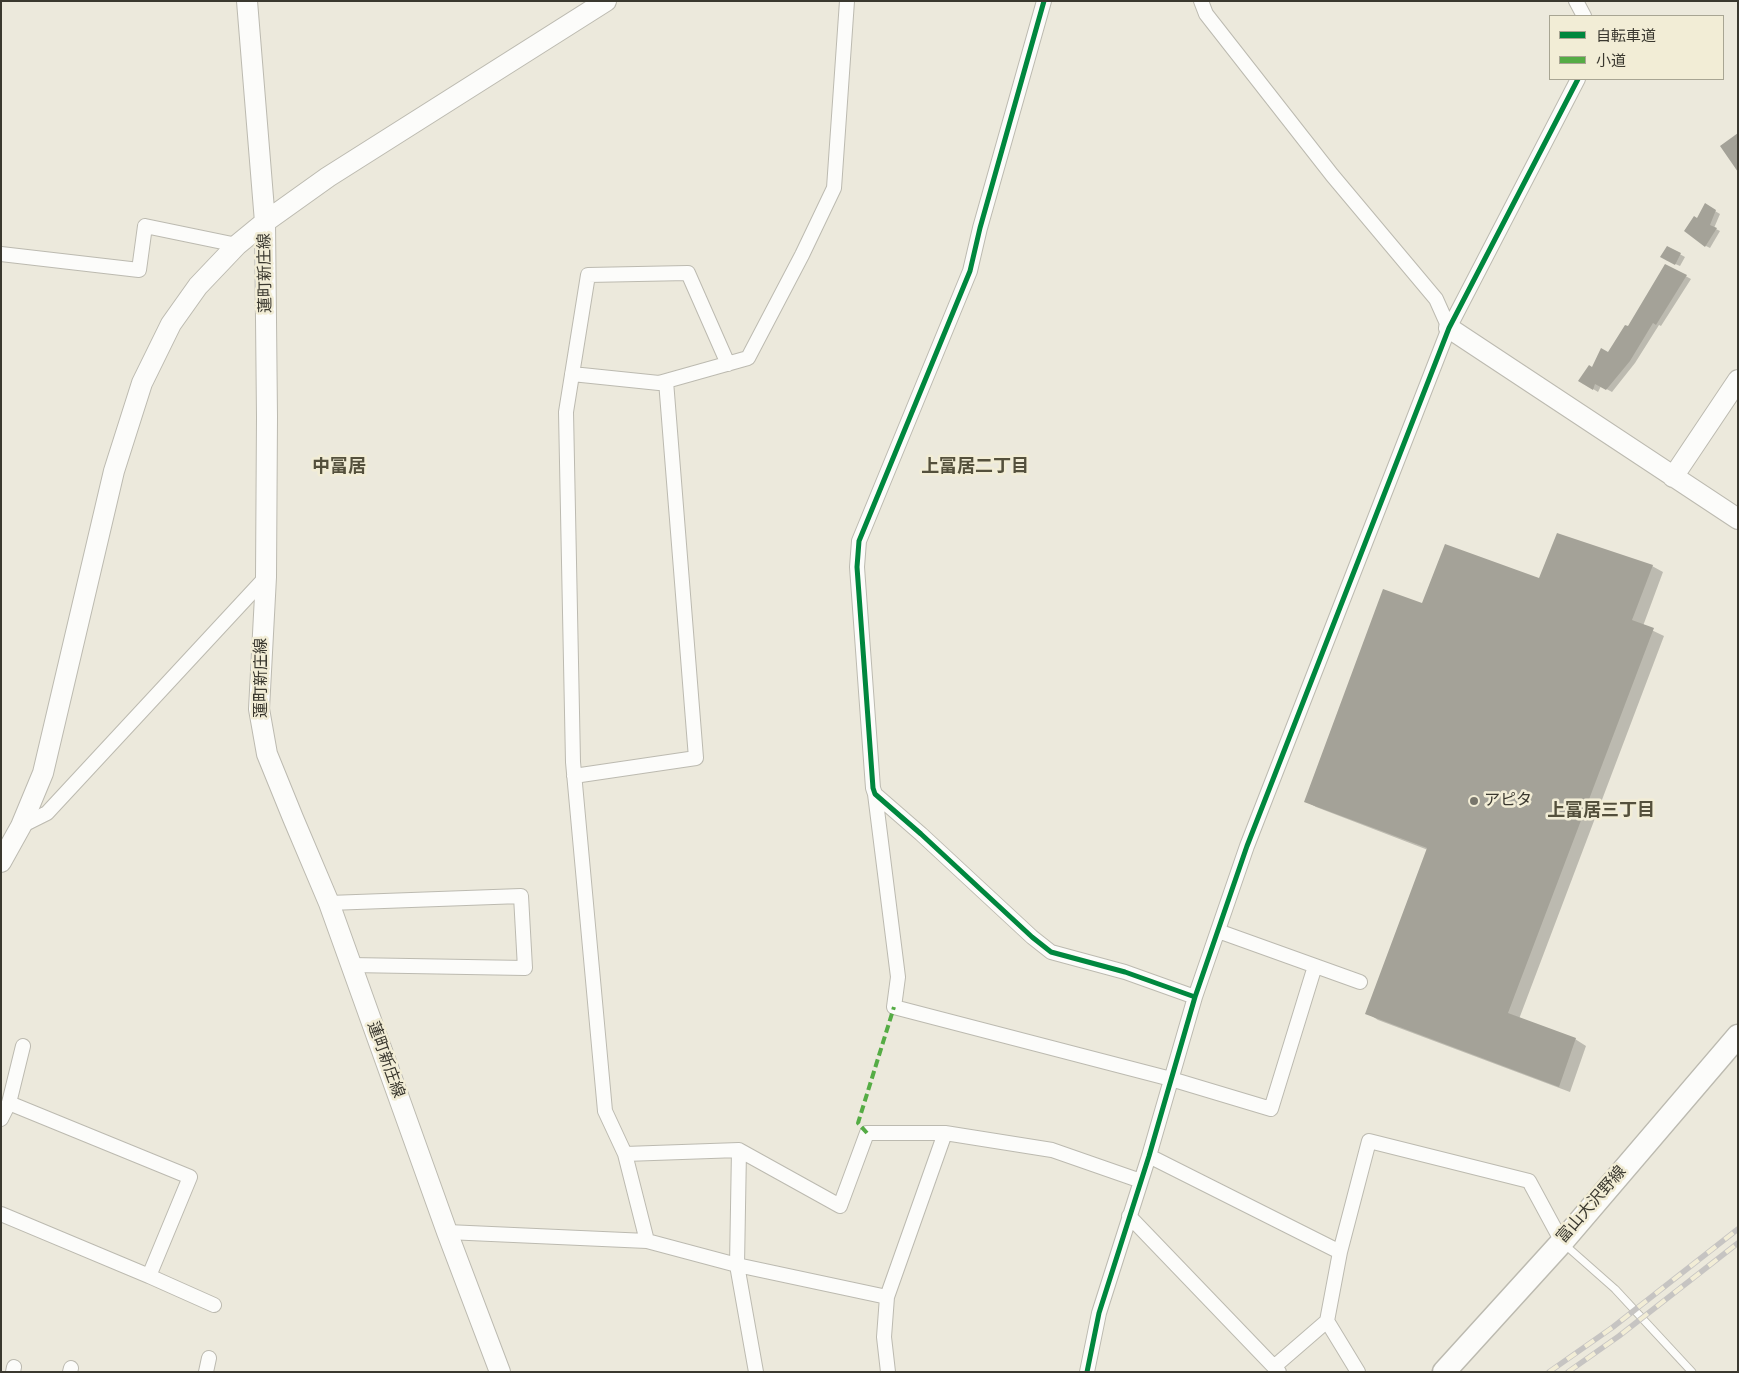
<!DOCTYPE html>
<html>
<head>
<meta charset="utf-8">
<style>
  body { margin:0 }
  #map { position:relative; width:1739px; height:1373px; overflow:hidden; background:#ece9dc; font-family:"Nunito Sans","Noto Sans JP",sans-serif }
  canvas { display:block }
  .frame { position:absolute; inset:0; border:2px solid #3a382f; pointer-events:none }
  .legend { position:absolute; left:1549px; top:15px; width:175px; height:65px; box-sizing:border-box; background:#f2edd6; border:1px solid #a8a593; margin:0; padding:6px 9px; list-style:none; font-size:15px; color:#3a382f }
  .legend li { display:flex; align-items:center; gap:10px; height:25px }
  .legend b { width:25px; border:1px solid #a8a593 }
</style>
</head>
<body>
<div id="map">
<canvas width="1739" height="1373"></canvas>
<div class="frame"></div>
<ul class="legend">
<li><b style="height:6px;background:#00873e"></b>自転車道</li>
<li><b style="height:6px;background:#55ac45"></b>小道</li>
</ul>
</div>
<script>
const ctx = document.querySelector('canvas').getContext('2d');
ctx.lineJoin = 'round';
function paint(path, color) { ctx.fillStyle = color; ctx.fill(path, 'evenodd'); }
const shape = rows => new Path2D(rows.map(r => 'M' + r).join(''));
function trace(path, color, width, dash) { ctx.strokeStyle = color; ctx.lineWidth = width; ctx.lineCap = dash ? 'butt' : 'round'; ctx.setLineDash(dash || []); ctx.stroke(path); }
function label(font, color, halo, rows, align = 'center') {
  ctx.font = font + ' "Nunito Sans","Noto Sans JP",sans-serif'; ctx.lineWidth = 5; ctx.setLineDash([]); ctx.textBaseline = 'middle'; ctx.strokeStyle = halo; ctx.fillStyle = color; for (const [text, x, y, turn = 0] of rows) {
    ctx.save(); ctx.translate(x, y); ctx.rotate((+turn || 0) * Math.PI / 180); ctx.textAlign = isNaN(turn) ? turn : align; if (halo) ctx.strokeText(text, 0, 0); ctx.fillText(text, 0, 0); ctx.restore();
  }
}
const shadow = shape([
  [1705,205,1720,214,1714,228,1720,231,1710,248,1706,246,1698,219],
  [1667,247,1685,257,1680,266,1666,260],
  [1665,265,1691,279,1661,326,1659,325,1635,363,1612,392,1601,386,1598,392,1580,381,1608,354,1629,328],
  [1652,566,1663,572,1643,626,1664,636,1519,1019,1575,1039,1586,1046,1570,1092,1378,1020,1367,1013,1428,850,1316,807,1305,801,1423,605,1539,580]
]);
const building = shape([
  [1738,133,1738,172,1720,146],
  [1705,203,1716,210,1710,225,1717,228,1705,247,1684,231,1694,216,1697,218],
  [1667,246,1681,253,1675,265,1660,257],
  [1665,264,1687,275,1656,325,1653,323,1630,361,1606,390,1595,384,1593,390,1578,381,1589,365,1592,367,1601,348,1608,352,1625,325,1628,326],
  [1557,533,1653,565,1632,620,1654,628,1508,1013,1576,1038,1559,1087,1365,1014,1427,848,1304,802,1383,589,1422,603,1445,544,1539,578]
]);
const lane = shape([
  [1564,1244,1615,1289,1692,1372]
]);
const street = shape([
  [1044,1,980,228,970,271,859,541,857,567,873,788,875,794,921,834,1032,937,1051,952,1125,972,1195,997],
  [1201,1,1206,14,1332,175,1436,299,1449,328],
  [1576,1,1584,16],
  [1,254,139,270,145,226,237,245],
  [572,374,659,383,748,358,802,255,834,188,847,1],
  [574,776,696,758,666,381],
  [875,794,898,977,894,1007,1171,1079,1271,1109,1315,966],
  [21,826,47,813,266,577],
  [329,903,521,896,525,968,351,965],
  [1218,931,1360,982],
  [9,1103,23,1046],
  [1,1119,9,1103,190,1177,149,1276],
  [739,1150,737,1265,756,1372],
  [625,1154,739,1150,840,1206,867,1133,945,1133,1052,1150,1141,1181],
  [1149,1156,1340,1252],
  [1,1214,149,1276,214,1305],
  [1129,1216,1279,1372],
  [447,1232,647,1241,737,1265,887,1297],
  [647,1241,625,1154,605,1111,573,762,566,412,588,275,688,273,728,364],
  [1327,1321,1358,1372],
  [1275,1366,1327,1321,1340,1252,1369,1141,1529,1181,1562,1242],
  [13,1372,14,1367],
  [70,1372,71,1368],
  [206,1372,209,1358],
  [888,1372,884,1337,887,1297,945,1133],
  [1087,1372,1099,1313,1149,1156,1195,997,1247,846,1449,328,1578,79]
]);
const secondary = shape([
  [247,1,265,222,267,417,266,577,259,709,267,754,293,818,329,903,447,1232,500,1372],
  [1449,328,1738,519],
  [1673,477,1738,380],
  [1,862,21,826,43,773,114,471,142,383,171,324,198,286,237,245,265,222,328,177,606,1]
]);
const primary = shape([
  [1444,1372,1562,1242,1738,1036]
]);
const rail = shape([
  [1549,1372,1613,1327,1738,1229],
  [1568,1372,1619,1336,1738,1243]
]);
const quiet = shape([
  [867,1133,858,1123,894,1007]
]);
const cycleway = shape([
  [1044,1,980,228,970,271,859,541,857,567,873,788,875,794,921,834,1032,937,1051,952,1125,972,1195,997],
  [1087,1372,1099,1313,1149,1156,1195,997,1247,846,1449,328,1578,79]
]);
const markers = [
  [1474,801,5,"#78766c"]
];
const streetNames = [
  ["蓮町新庄線",266,273,-91],
  ["蓮町新庄線",262,678,-90],
  ["蓮町新庄線",385,1060,70],
  ["富山大沢野線",1592,1205,-49]
];
const poiNames = [
  ["アピタ",1484,801]
];
const neighbourhoodNames = [
  ["中冨居",339,468],
  ["上冨居二丁目",975,468],
  ["上冨居三丁目",1601,812]
];
paint(shadow, '#0003');
paint(building, '#a4a298');
trace(lane, '#bcbab0', 9);
trace(street, '#bcbab0', 16);
trace(secondary, '#bcbab0', 22);
trace(primary, '#bcbab0', 25);
trace(lane, '#fcfcfa', 7);
trace(street, '#fcfcfa', 14);
trace(secondary, '#fcfcfa', 20);
trace(primary, '#fcfcfa', 22);
trace(rail, '#c6c4c2', 5.5);
trace(rail, '#f2edd6', 4, [11]);
trace(quiet, '#55ac45', 4, [8, 4]);
trace(cycleway, '#00873e', 5);
for (const [x, y, r, color] of markers) { const dot = new Path2D(); dot.arc(x, y, r, 0, 2 * Math.PI); ctx.fillStyle = color; ctx.fill(dot); trace(dot, '#f2edd6', 2); }
label('16px', '#3a382f', '#f2edd6', streetNames);
label('16px', '#3a382f', '#f2edd6', poiNames, 'left');
label('bold 18px', '#54503c', '#f2edd6', neighbourhoodNames);
</script>
</body>
</html>
